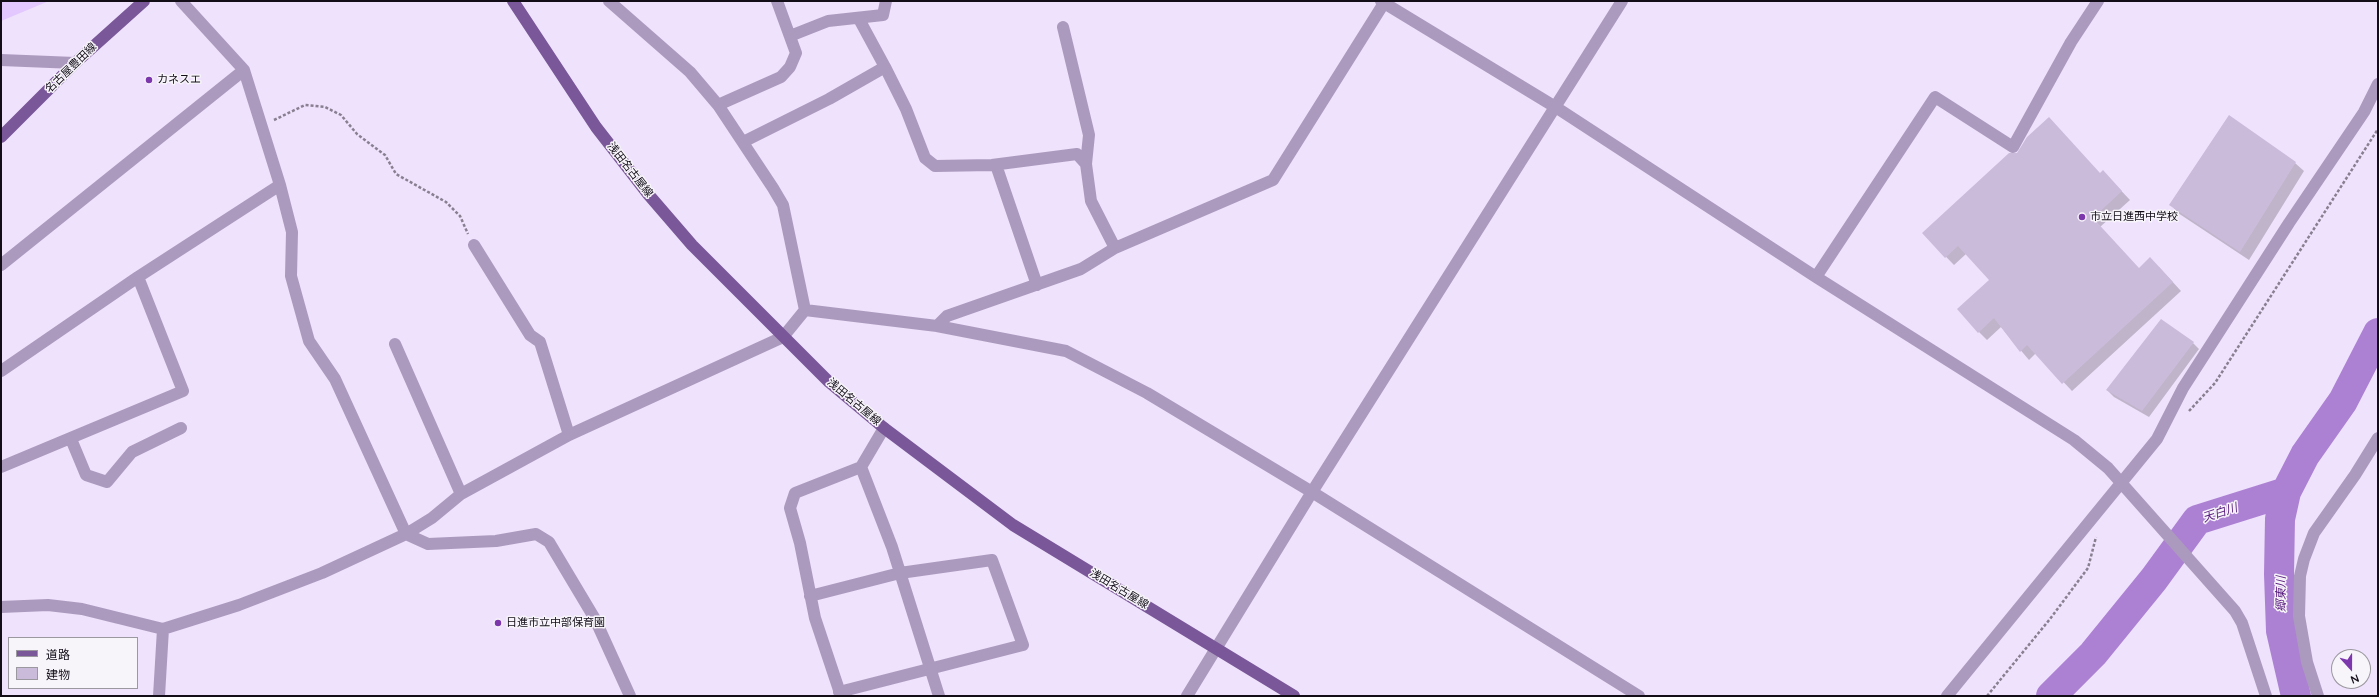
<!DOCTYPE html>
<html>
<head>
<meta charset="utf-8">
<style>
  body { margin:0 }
  #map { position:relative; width:2379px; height:697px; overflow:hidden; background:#efe2fc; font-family:Quicksand,"Noto Sans JP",sans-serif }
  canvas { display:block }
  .frame { position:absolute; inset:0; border:2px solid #120d17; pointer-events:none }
  .legend { position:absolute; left:8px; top:637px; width:130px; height:52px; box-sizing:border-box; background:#f7f4fa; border:1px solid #9b989f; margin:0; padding:5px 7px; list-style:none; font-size:12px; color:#120d17 }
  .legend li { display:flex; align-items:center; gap:8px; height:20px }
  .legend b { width:20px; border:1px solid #9b989f }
  .north { position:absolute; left:2331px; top:649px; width:40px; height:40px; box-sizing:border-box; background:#f7f4fa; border:1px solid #9b989f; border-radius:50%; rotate:159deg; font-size:11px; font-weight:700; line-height:16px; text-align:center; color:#120d17 }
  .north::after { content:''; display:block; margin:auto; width:14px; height:18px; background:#7b37ab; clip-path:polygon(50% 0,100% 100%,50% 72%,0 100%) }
</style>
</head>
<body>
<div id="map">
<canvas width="2379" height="697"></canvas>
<div class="frame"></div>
<ul class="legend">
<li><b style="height:5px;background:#7a5798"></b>道路</li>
<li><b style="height:11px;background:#cbbbdb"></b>建物</li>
</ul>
<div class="north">N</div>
</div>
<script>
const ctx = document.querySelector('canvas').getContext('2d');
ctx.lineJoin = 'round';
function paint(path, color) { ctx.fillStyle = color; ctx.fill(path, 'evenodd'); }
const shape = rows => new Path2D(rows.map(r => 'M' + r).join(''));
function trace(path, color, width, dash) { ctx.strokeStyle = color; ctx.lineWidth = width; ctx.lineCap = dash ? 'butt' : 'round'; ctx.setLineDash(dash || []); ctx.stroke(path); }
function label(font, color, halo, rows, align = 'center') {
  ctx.font = font + ' Quicksand,"Noto Sans JP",sans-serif'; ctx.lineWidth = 3; ctx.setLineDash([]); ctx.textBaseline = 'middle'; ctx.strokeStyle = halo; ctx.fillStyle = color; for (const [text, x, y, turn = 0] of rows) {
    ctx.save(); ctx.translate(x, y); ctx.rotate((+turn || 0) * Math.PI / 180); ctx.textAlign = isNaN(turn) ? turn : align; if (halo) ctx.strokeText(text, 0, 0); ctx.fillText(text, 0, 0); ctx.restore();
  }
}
const green = shape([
  [1,1,49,1,1,21]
]);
const shadow = shape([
  [2295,163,2304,171,2249,260,2178,213,2170,204],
  [2100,174,2111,180,2130,200,2100,227,2139,269,2159,267,2181,291,2072,391,2036,353,2029,360,2001,327,1987,340,1979,332,1991,280,1966,254,1954,265,1923,233],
  [2193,343,2199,349,2149,417,2114,397,2107,390]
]);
const river = shape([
  [2051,696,2093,654,2154,579,2197,520,2286,492],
  [2296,696,2281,631,2279,574,2280,519,2286,492,2305,455,2343,401,2378,333]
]);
const building = shape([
  [2229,115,2296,162,2240,252,2169,205],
  [2049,117,2100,173,2103,170,2122,191,2093,218,2139,268,2150,257,2173,282,2062,384,2027,345,2020,352,1994,318,1978,333,1957,309,1989,280,1958,246,1945,258,1922,233,2009,153,2017,153,2027,137],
  [2161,319,2194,342,2142,411,2106,390]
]);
const path = shape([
  [274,120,305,105,325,107,341,115,357,134,385,155,396,174,446,202,460,216,468,234],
  [2189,411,2215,383,2378,129],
  [1987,696,2050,619,2088,568,2096,537]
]);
const minor = shape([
  [181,1,244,70,280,185,292,232,291,276,309,341,335,379,406,534,428,544,496,541,536,534,549,542,595,619,630,696],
  [609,1,690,72,718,105,773,188,783,205,805,310,937,326,1066,351,1147,393,1312,492,1639,696],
  [1381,1,1557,108,1816,277,2074,440,2108,468,2235,611,2242,623,2266,696],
  [859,19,885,67],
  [1063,27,1089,135,1086,164],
  [790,36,828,21,883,15,886,1],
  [1,60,75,63],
  [718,105,781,77,790,67,796,53,777,1],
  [743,142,829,99,885,67,906,109,925,158,935,166,992,165,1077,154,1086,164,1091,201,1115,248],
  [996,165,1037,285],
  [474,245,530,335,540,342,569,435],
  [1,265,244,70],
  [1816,277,1935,97,2013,147,2071,42,2098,1],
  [937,326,947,316,1081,269,1115,248,1273,180,1384,3],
  [395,344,461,494],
  [1,371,138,277],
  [71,439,86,475,107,482,132,452,181,428],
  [1,467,183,391,138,277,280,185],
  [861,467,892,547,939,696],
  [810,596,900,573,992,560,1023,645,839,692],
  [1,607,48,605,82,609,163,629,239,605,322,573,406,534,432,518,461,494,569,435,783,337,805,310],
  [159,696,163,629],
  [841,696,815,618,800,543,790,508,795,493,861,467,884,428],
  [1187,696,1312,492,1622,1],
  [1947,696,2157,439,2183,388,2289,223,2364,112,2378,84],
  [2318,696,2307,662,2299,616,2300,576,2304,559,2314,533,2355,475,2378,438]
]);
const major = shape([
  [513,1,596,127,648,194,692,245,829,382,884,428,1013,525,1294,696],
  [1,137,75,63,144,1]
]);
const markers = [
  [149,80,4,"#7b37ab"],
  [2082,217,4,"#7b37ab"],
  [498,623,4,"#7b37ab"]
];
const streetNames = [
  ["名古屋豊田線",71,68,-44],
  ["浅田名古屋線",630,170,52],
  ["浅田名古屋線",854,402,40],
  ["浅田名古屋線",1119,589,31]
];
const poiNames = [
  ["カネスエ",157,80],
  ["市立日進西中学校",2090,217],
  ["日進市立中部保育園",506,623]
];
const waterNames = [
  ["天白川",2220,513,-18],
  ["郷東川",2281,594,-90]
];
paint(green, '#e3c7ff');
paint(shadow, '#0003');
trace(river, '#ac81d3', 30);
paint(building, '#cbbbdb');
trace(path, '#887f91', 2.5, [3, 2]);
trace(minor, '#ac9abe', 12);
trace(major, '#7a5798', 12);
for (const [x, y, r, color] of markers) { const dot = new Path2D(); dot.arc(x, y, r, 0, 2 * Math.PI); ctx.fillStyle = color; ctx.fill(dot); trace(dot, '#f7f4fa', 1.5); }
label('11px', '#120d17', '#f7f4fa', streetNames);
label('11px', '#120d17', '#f7f4fa', poiNames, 'left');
label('italic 12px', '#571c7d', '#f7f4fa', waterNames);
</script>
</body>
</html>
